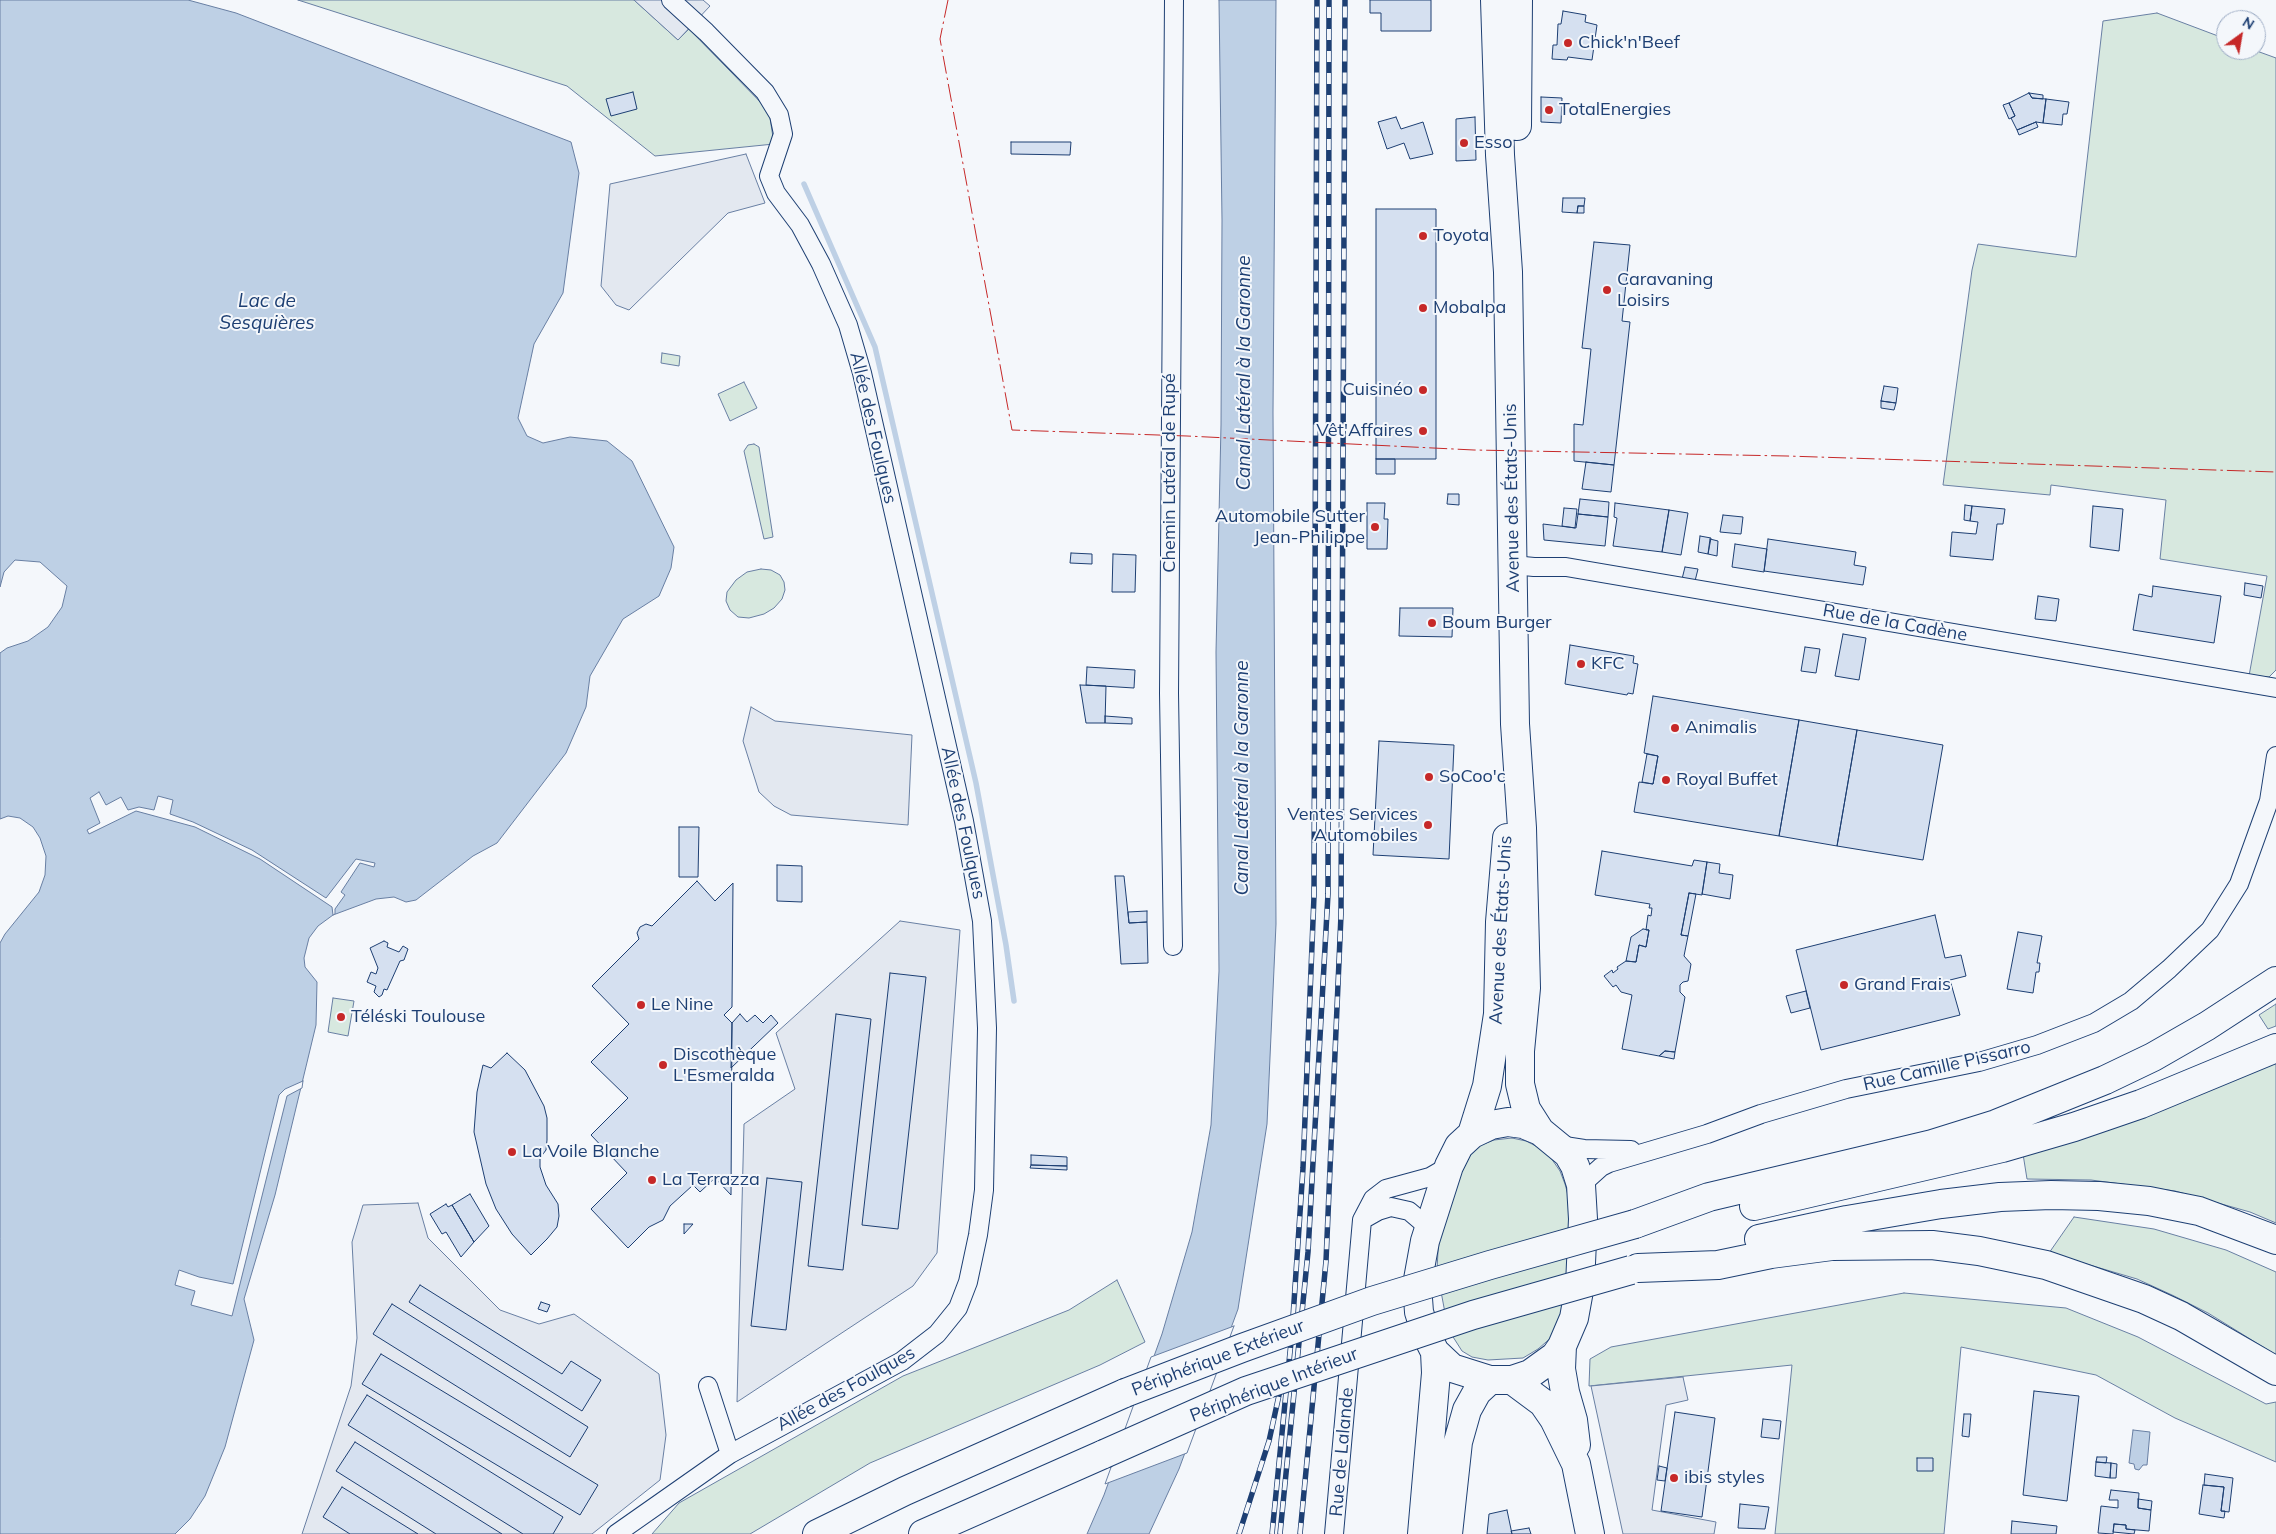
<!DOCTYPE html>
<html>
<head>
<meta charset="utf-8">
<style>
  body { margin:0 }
  #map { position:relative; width:2276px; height:1534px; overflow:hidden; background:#f4f7fb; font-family:Mulish,sans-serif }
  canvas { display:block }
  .north { position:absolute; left:2216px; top:10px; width:50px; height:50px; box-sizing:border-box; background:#f4f7fb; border:1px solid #9eadc5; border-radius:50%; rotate:32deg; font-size:14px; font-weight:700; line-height:20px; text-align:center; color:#1d3f73 }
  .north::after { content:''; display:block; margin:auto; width:18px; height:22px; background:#c62828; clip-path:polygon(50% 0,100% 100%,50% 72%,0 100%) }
</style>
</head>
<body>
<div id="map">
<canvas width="2276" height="1534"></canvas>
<div class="north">N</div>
</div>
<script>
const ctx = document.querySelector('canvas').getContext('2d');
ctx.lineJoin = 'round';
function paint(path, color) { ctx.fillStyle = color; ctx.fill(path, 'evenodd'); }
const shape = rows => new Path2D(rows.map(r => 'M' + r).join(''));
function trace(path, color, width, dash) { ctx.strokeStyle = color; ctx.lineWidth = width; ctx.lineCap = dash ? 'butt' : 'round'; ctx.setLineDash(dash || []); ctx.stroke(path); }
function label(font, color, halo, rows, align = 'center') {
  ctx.font = font + ' Mulish,sans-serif'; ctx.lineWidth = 4; ctx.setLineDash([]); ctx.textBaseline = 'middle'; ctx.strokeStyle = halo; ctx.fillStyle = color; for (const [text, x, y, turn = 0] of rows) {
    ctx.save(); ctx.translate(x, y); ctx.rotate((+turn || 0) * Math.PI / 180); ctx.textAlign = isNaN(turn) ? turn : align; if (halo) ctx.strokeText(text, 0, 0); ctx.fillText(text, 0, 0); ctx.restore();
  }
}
const green = shape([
  [298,0,634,0,678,40,689,29,769,111,774,144,655,156,567,86,298,0],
  [2157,13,2226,39,2226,50,2254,50,2276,58,2276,670,2269,677,2249,676,2267,576,2160,559,2166,500,2051,485,2050,495,1943,485,1972,270,1978,244,2076,257,2103,21,2157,13],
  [662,353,680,356,679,366,661,363,662,353],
  [744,382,757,408,730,421,718,394,744,382],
  [754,444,759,447,773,537,764,539,744,451,748,445,754,444],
  [761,569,771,570,780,575,784,582,785,590,782,599,774,608,764,614,749,618,738,617,730,610,726,601,727,592,736,580,747,572,761,569],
  [333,998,354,1001,348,1036,328,1032,333,998],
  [2276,1004,2276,1026,2268,1029,2259,1015,2276,1004],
  [2276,1062,2276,1223,2250,1212,2175,1191,2091,1180,2027,1179,2023,1154,2163,1109,2276,1062],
  [1512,1138,1526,1141,1538,1147,1551,1158,1560,1171,1565,1184,1568,1195,1571,1227,1567,1299,1553,1336,1538,1349,1523,1358,1488,1360,1472,1357,1462,1351,1448,1329,1437,1270,1438,1251,1441,1224,1465,1159,1478,1146,1494,1140,1512,1138],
  [2074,1217,2154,1229,2226,1250,2276,1272,2276,1355,2208,1313,2172,1295,2137,1279,2049,1253,2074,1217],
  [1117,1280,1145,1342,1100,1365,870,1463,750,1534,652,1534,679,1503,903,1376,1069,1310,1117,1280],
  [1904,1293,2066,1308,2138,1337,2266,1404,2276,1402,2276,1462,2175,1418,2096,1375,1961,1347,1944,1534,1775,1534,1792,1365,1589,1386,1590,1359,1611,1347,1904,1293]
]);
const parking = shape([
  [634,0,703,0,710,6,678,40,634,0],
  [746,154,765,203,728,213,629,310,616,305,601,286,610,184,746,154],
  [751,707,775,721,912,735,908,825,791,815,774,806,759,792,743,741,751,707],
  [900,921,960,930,937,1253,913,1286,737,1402,744,1124,795,1089,776,1033,900,921],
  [418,1203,428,1238,500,1310,539,1324,574,1314,659,1374,666,1435,660,1480,592,1534,302,1534,351,1386,357,1338,352,1242,363,1205,418,1203],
  [1683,1377,1688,1400,1666,1405,1652,1510,1716,1522,1714,1534,1623,1534,1591,1386,1683,1377]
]);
const water = shape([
  [0,0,188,0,236,13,571,142,579,173,563,293,534,344,518,418,527,436,543,443,570,437,607,441,632,461,674,547,671,568,659,596,623,619,590,676,586,707,566,753,497,843,473,856,416,900,406,902,394,897,376,899,333,915,318,926,309,938,304,958,305,967,317,982,316,1025,275,1195,244,1299,254,1340,225,1447,205,1496,190,1519,175,1534,0,1534,0,943,5,934,39,892,45,875,46,856,40,838,33,827,20,818,8,816,0,819,0,653,7,648,28,641,48,627,62,607,67,586,40,562,15,560,4,572,0,587,0,0],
  [1219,0,1276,0,1273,412,1276,924,1267,1124,1238,1309,1179,1469,1149,1534,1087,1534,1104,1495,1162,1334,1192,1232,1211,1125,1219,971,1216,652,1221,425,1222,220,1219,0],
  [2133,1430,2150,1432,2147,1465,2143,1465,2139,1470,2135,1469,2134,1464,2129,1463,2133,1430]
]);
const pier = shape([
  [99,792,106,805,121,797,128,810,139,807,154,810,158,796,173,800,170,814,193,822,252,850,326,898,356,859,375,863,374,867,360,863,341,892,345,895,335,909,335,914,333,915,332,907,260,859,195,827,136,811,89,834,87,830,100,823,90,798,99,792],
  [303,1081,302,1088,287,1096,232,1316,191,1305,195,1291,175,1285,179,1270,199,1277,233,1284,279,1095,285,1089,303,1081],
  [1234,1326,1187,1453,1105,1484,1151,1357,1234,1326]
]);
const stream = shape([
  [804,184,875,347,976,783,1006,945,1014,1001]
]);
const building = shape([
  [1370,0,1431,0,1431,31,1381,31,1381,13,1370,13,1370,0],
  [1563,11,1586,15,1585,22,1597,25,1592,60,1568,57,1567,60,1552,59,1553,45,1557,45,1558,24,1561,24,1563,11],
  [633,92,637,109,611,116,606,99,633,92],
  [2029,93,2043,95,2043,99,2032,98,2029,93],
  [2029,93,2032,98,2046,99,2043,123,2036,122,2017,130,2011,118,2015,116,2009,103,2029,93],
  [1541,97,1562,98,1561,123,1541,122,1541,97],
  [2046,99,2069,102,2067,114,2063,114,2062,125,2043,123,2046,99],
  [2009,103,2015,116,2009,119,2003,105,2009,103],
  [1396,117,1401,129,1423,122,1433,154,1410,159,1404,143,1387,149,1378,122,1396,117],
  [1475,117,1476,160,1456,161,1456,119,1475,117],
  [2036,122,2038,127,2019,135,2017,130,2036,122],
  [1011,142,1071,142,1070,155,1011,154,1011,142],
  [1563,198,1585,198,1584,206,1578,206,1577,213,1562,212,1563,198],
  [1578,206,1584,206,1584,213,1577,213,1578,206],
  [1376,209,1436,209,1436,459,1376,459,1376,209],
  [1594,242,1630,245,1622,321,1630,322,1614,465,1574,461,1574,424,1583,425,1591,349,1582,348,1594,242],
  [1884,386,1898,388,1896,403,1881,401,1884,386],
  [1881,401,1896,403,1894,410,1881,408,1881,401],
  [1376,459,1395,459,1395,474,1376,474,1376,459],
  [1586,462,1614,465,1611,492,1582,489,1586,462],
  [1448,494,1459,494,1459,505,1447,504,1448,494],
  [1580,499,1609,502,1608,517,1578,514,1580,499],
  [1367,503,1385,503,1384,519,1388,519,1387,549,1367,549,1367,503],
  [1615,503,1669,510,1662,552,1613,546,1617,518,1614,517,1615,503],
  [1965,505,1972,506,1970,521,1964,520,1965,505],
  [1972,506,2005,509,2003,524,1997,524,1993,560,1950,556,1952,532,1976,534,1978,522,1970,521,1972,506],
  [2093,506,2123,509,2119,551,2090,547,2093,506],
  [1564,508,1577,509,1575,528,1562,526,1564,508],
  [1669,510,1688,513,1681,555,1662,552,1669,510],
  [1578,514,1608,517,1605,546,1544,540,1543,524,1576,528,1578,514],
  [1723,515,1743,517,1741,534,1720,532,1723,515],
  [1700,536,1711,538,1708,554,1698,552,1700,536],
  [1710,539,1718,541,1717,556,1708,554,1710,539],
  [1768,539,1856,552,1854,565,1866,567,1863,585,1764,571,1768,539],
  [1735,544,1767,549,1764,572,1732,567,1735,544],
  [1071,553,1092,554,1092,564,1070,563,1071,553],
  [1113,554,1136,555,1135,592,1112,592,1113,554],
  [1685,567,1698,569,1695,581,1682,579,1685,567],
  [2245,583,2263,586,2261,598,2244,595,2245,583],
  [2153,586,2221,596,2214,643,2133,630,2139,594,2152,597,2153,586],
  [2038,596,2059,599,2056,621,2035,619,2038,596],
  [1400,608,1453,608,1452,637,1399,636,1400,608],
  [1843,634,1866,638,1859,680,1835,676,1843,634],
  [1570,645,1634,656,1633,663,1638,664,1633,694,1628,693,1627,695,1565,684,1570,645],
  [1805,647,1820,649,1816,673,1801,671,1805,647],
  [1087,667,1135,670,1134,688,1086,685,1087,667],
  [1080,685,1106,686,1105,723,1086,723,1080,685],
  [1653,696,1799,720,1779,836,1634,812,1639,782,1653,784,1658,756,1644,753,1653,696],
  [1105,716,1132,718,1132,724,1105,723,1105,716],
  [1799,720,1857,730,1837,846,1779,836,1799,720],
  [1857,730,1943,745,1923,860,1837,846,1857,730],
  [1379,741,1454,745,1449,859,1373,855,1379,741],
  [1647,754,1658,756,1653,784,1642,782,1647,754],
  [679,827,699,827,698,877,679,877,679,827],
  [1602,851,1692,866,1694,860,1707,862,1702,895,1689,893,1681,935,1688,936,1684,956,1691,964,1688,981,1683,982,1680,985,1680,992,1685,997,1675,1052,1665,1051,1659,1056,1622,1049,1632,995,1621,992,1616,985,1613,987,1604,976,1612,970,1613,973,1618,969,1617,967,1626,961,1636,962,1639,945,1646,947,1649,930,1646,930,1648,915,1651,916,1652,908,1649,908,1650,904,1595,895,1602,851],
  [1707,862,1720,864,1719,873,1733,875,1730,899,1702,894,1707,862],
  [777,865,802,866,802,902,777,901,777,865],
  [1115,876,1124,876,1129,923,1147,922,1148,963,1121,964,1115,876],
  [697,881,715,901,733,883,732,1007,724,1015,732,1023,731,1195,715,1178,700,1192,693,1185,670,1206,663,1220,649,1227,628,1248,591,1209,627,1173,591,1135,628,1098,591,1062,629,1024,592,986,639,939,637,933,640,927,646,924,652,926,697,881],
  [1689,893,1696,894,1688,936,1681,935,1689,893],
  [1147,911,1147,922,1129,923,1128,912,1147,911],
  [1935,915,1945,958,1961,955,1966,976,1950,980,1960,1015,1821,1050,1796,950,1935,915],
  [1643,929,1649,930,1646,947,1639,945,1636,962,1626,961,1631,937,1643,929],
  [2018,932,2042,936,2037,963,2040,963,2039,972,2036,972,2033,993,2007,989,2018,932],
  [384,941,388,943,387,947,399,952,403,946,408,949,404,960,400,961,387,990,384,989,382,995,379,997,374,992,376,986,367,982,371,972,376,974,378,968,370,948,384,941],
  [890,973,926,977,898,1229,862,1225,890,973],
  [1806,991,1810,1008,1791,1013,1786,996,1806,991],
  [740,1014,747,1022,755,1015,763,1023,771,1015,778,1023,731,1068,732,1023,740,1014],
  [836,1014,871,1019,843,1270,808,1266,836,1014],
  [1665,1051,1675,1052,1674,1059,1659,1056,1665,1051],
  [507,1053,525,1070,544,1106,547,1118,547,1140,546,1150,540,1158,540,1167,546,1185,558,1204,559,1216,557,1227,547,1239,531,1255,512,1234,496,1209,486,1184,474,1132,477,1092,483,1065,491,1068,507,1053],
  [1031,1155,1067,1157,1067,1166,1031,1165,1031,1155],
  [1031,1165,1067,1166,1067,1170,1030,1168,1031,1165],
  [767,1178,802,1182,786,1330,751,1326,767,1178],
  [470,1194,489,1226,474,1242,452,1205,470,1194],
  [446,1204,448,1207,452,1205,474,1242,461,1257,446,1232,442,1234,430,1214,446,1204],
  [684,1224,693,1224,684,1234,684,1224],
  [420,1285,562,1374,571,1361,601,1380,582,1411,409,1302,420,1285],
  [541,1302,550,1305,547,1312,538,1309,541,1302],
  [392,1304,588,1427,570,1457,373,1334,392,1304],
  [381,1354,598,1485,580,1515,362,1384,381,1354],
  [2034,1391,2079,1396,2067,1501,2023,1495,2034,1391],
  [367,1395,563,1517,553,1534,523,1534,348,1425,367,1395],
  [1675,1412,1715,1418,1702,1517,1661,1511,1675,1412],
  [1964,1414,1971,1414,1969,1437,1962,1436,1964,1414],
  [1763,1419,1781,1421,1779,1439,1761,1437,1763,1419],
  [355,1442,502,1534,436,1534,336,1471,355,1442],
  [2097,1457,2107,1457,2106,1463,2096,1462,2097,1457],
  [1917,1458,1933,1458,1933,1471,1917,1471,1917,1458],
  [2096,1462,2111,1463,2110,1478,2095,1476,2096,1462],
  [2111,1463,2117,1464,2116,1478,2110,1478,2111,1463],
  [1659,1466,1667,1468,1665,1481,1657,1480,1659,1466],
  [2205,1474,2233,1478,2229,1512,2221,1511,2224,1487,2204,1485,2205,1474],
  [2203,1485,2224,1487,2221,1511,2225,1511,2224,1518,2199,1514,2203,1485],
  [342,1487,418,1534,350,1534,323,1517,342,1487],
  [2111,1490,2139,1493,2138,1508,2151,1510,2149,1531,2126,1529,2126,1525,2114,1524,2113,1534,2098,1533,2101,1506,2118,1508,2118,1500,2109,1500,2111,1490],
  [2138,1499,2152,1501,2151,1510,2138,1508,2138,1499],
  [1740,1504,1769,1507,1765,1529,1738,1528,1740,1504],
  [1507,1510,1512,1534,1487,1534,1489,1514,1507,1510],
  [2012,1521,2057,1526,2056,1534,2011,1534,2012,1521],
  [2114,1524,2126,1525,2126,1529,2135,1530,2134,1534,2113,1532,2114,1524],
  [1529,1528,1531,1534,1512,1534,1511,1531,1529,1528]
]);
const minor = shape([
  [1513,565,1534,567,1566,567,2276,688],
  [1173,946,1169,693,1174,0],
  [1558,1145,1584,1149,1631,1150],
  [1581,1185,1601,1167,1609,1163,1707,1134,1761,1114,1846,1089,1979,1062,2037,1045,2094,1023,2131,1001,2169,969,2210,930,2239,884,2269,801,2276,756],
  [1362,1220,1378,1211,1391,1207,1409,1211,1429,1228],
  [708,1386,730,1454],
  [616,1534,730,1454,902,1361,937,1334,958,1308,968,1282,978,1235,984,1190,987,1028,982,921,964,821,862,373,848,325,821,264,800,225,776,193,769,176,783,134,779,115,765,92,706,32,671,0],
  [1334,1534,1362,1220,1373,1199,1386,1189,1430,1177,1449,1166]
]);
const primary = shape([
  [1495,0,1500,155,1508,272,1515,724,1522,828,1526,988,1520,1051,1520,1084,1526,1109,1540,1131],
  [1517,126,1518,0],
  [1508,1122,1523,1124,1540,1131,1568,1154,1575,1166,1581,1185,1583,1219,1580,1285,1574,1318,1562,1346,1555,1356,1530,1374,1512,1380,1490,1380,1452,1368,1435,1352,1426,1334,1419,1312,1417,1285,1425,1241,1449,1166,1459,1146,1472,1134,1491,1125,1508,1122],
  [1472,1134,1487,1086,1498,1014,1500,922,1507,838],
  [1562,1346,1561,1369,1565,1392,1573,1420,1576,1445],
  [1512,1380,1543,1403,1554,1419,1576,1464,1590,1534],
  [1422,1534,1436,1373,1435,1352],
  [1448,1534,1458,1442,1467,1410,1477,1392,1490,1380]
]);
const motorway = shape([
  [1754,1206,2002,1148,2074,1127,2141,1104,2276,1048],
  [1635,1224,1709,1197,1932,1144,1996,1124,2105,1080,2153,1057,2207,1026,2276,981],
  [1759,1239,1847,1220,1941,1204,2000,1197,2051,1195,2099,1196,2149,1201,2199,1211,2276,1240],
  [1638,1268,1718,1265,1771,1254,1832,1246,1932,1245,1979,1251,2046,1265,2144,1299,2181,1316,2276,1371],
  [817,1534,905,1491,1125,1393],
  [923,1534,1104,1454]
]);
const rail = shape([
  [1239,1534,1269,1441,1281,1386],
  [1272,1534,1292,1332,1303,1168,1314,896,1317,0],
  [1280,1534,1308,1252,1328,894,1329,0],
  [1300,1534,1326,1261,1341,915,1345,0]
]);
const motorwayBridge = shape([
  [1125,1393,1242,1348,1372,1301,1490,1265,1635,1224],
  [1104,1454,1246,1391,1473,1315,1631,1270]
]);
const power = shape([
  [948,0,940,39,1012,430,1187,436,1474,450,1787,456,2276,472]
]);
const markers = [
  [1568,43,5,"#c62828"],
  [1549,110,5,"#c62828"],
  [1464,143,5,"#c62828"],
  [1423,236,5,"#c62828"],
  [1607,290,5,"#c62828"],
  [1423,308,5,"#c62828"],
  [1423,390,5,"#c62828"],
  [1423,431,5,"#c62828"],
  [1375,527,5,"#c62828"],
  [1432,623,5,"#c62828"],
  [1581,664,5,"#c62828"],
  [1675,728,5,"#c62828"],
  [1429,777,5,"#c62828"],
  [1666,780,5,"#c62828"],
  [1428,825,5,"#c62828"],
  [1844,985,5,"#c62828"],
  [641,1005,5,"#c62828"],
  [341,1017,5,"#c62828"],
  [663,1065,5,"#c62828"],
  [512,1152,5,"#c62828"],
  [652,1180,5,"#c62828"],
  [1674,1478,5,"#c62828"]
];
const poiNames = [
  ["Chick'n'Beef",1578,43],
  ["TotalEnergies",1559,110],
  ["Esso",1474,143],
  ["Toyota",1433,236],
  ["Caravaning",1617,280],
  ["Loisirs",1617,301],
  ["Mobalpa",1433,308],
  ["Cuisinéo",1413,390,"right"],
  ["Vêt'Affaires",1413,431,"right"],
  ["Automobile Sutter",1365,517,"right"],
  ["Jean-Philippe",1365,538,"right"],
  ["Boum Burger",1442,623],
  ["KFC",1591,664],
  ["Animalis",1685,728],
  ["SoCoo'c",1439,777],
  ["Royal Buffet",1676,780],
  ["Ventes Services",1418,815,"right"],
  ["Automobiles",1418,836,"right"],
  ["Grand Frais",1854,985],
  ["Le Nine",651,1005],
  ["Téléski Toulouse",351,1017],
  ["Discothèque",673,1055],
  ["L'Esmeralda",673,1076],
  ["La Voile Blanche",522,1152],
  ["La Terrazza",662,1180],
  ["ibis styles",1684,1478]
];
const streetNames = [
  ["Allée des Foulques",873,428,77],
  ["Chemin Latéral de Rupé",1170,473,-90],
  ["Avenue des États-Unis",1512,498,-91],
  ["Rue de la Cadène",1895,623,10],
  ["Allée des Foulques",963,823,78],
  ["Avenue des États-Unis",1501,930,-87],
  ["Rue Camille Pissarro",1947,1066,-13],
  ["Périphérique Extérieur",1218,1358,-21],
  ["Périphérique Intérieur",1274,1385,-21],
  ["Allée des Foulques",846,1389,-29],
  ["Rue de Lalande",1342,1452,-85]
];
const waterNames = [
  ["Lac de",267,301],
  ["Sesquières",267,323],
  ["Canal Latéral à la Garonne",1244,373,-90],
  ["Canal Latéral à la Garonne",1242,778,-90]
];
paint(green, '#d7e8df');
trace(green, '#687fa3', 1);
paint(parking, '#e3e8f0');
trace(parking, '#687fa3', 1);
paint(water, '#bed0e5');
trace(water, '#687fa3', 1);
paint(pier, '#f4f7fb');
trace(pier, '#687fa3', 1);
trace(stream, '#bed0e5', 5.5);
paint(building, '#d5e0f0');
trace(building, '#1d3f73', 1);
trace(minor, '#1d3f73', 20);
trace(primary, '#1d3f73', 30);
trace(motorway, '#1d3f73', 30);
trace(minor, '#f4f7fb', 18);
trace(primary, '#f4f7fb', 28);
trace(motorway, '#f4f7fb', 28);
trace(rail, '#1d3f73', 5.5);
trace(rail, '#f4f7fb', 4, [11]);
trace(motorwayBridge, '#1d3f73', 30, []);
trace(motorwayBridge, '#f4f7fb', 28);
trace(power, '#c62828', 1, [18, 4, 2.5, 4]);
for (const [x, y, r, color] of markers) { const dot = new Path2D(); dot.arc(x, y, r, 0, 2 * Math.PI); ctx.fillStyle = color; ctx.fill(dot); trace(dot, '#f4f7fb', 2); }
label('18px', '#1d3f73', '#f4f7fb', poiNames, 'left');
label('18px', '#1d3f73', '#f4f7fb', streetNames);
label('italic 19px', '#1d3f73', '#f4f7fb', waterNames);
</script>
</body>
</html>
